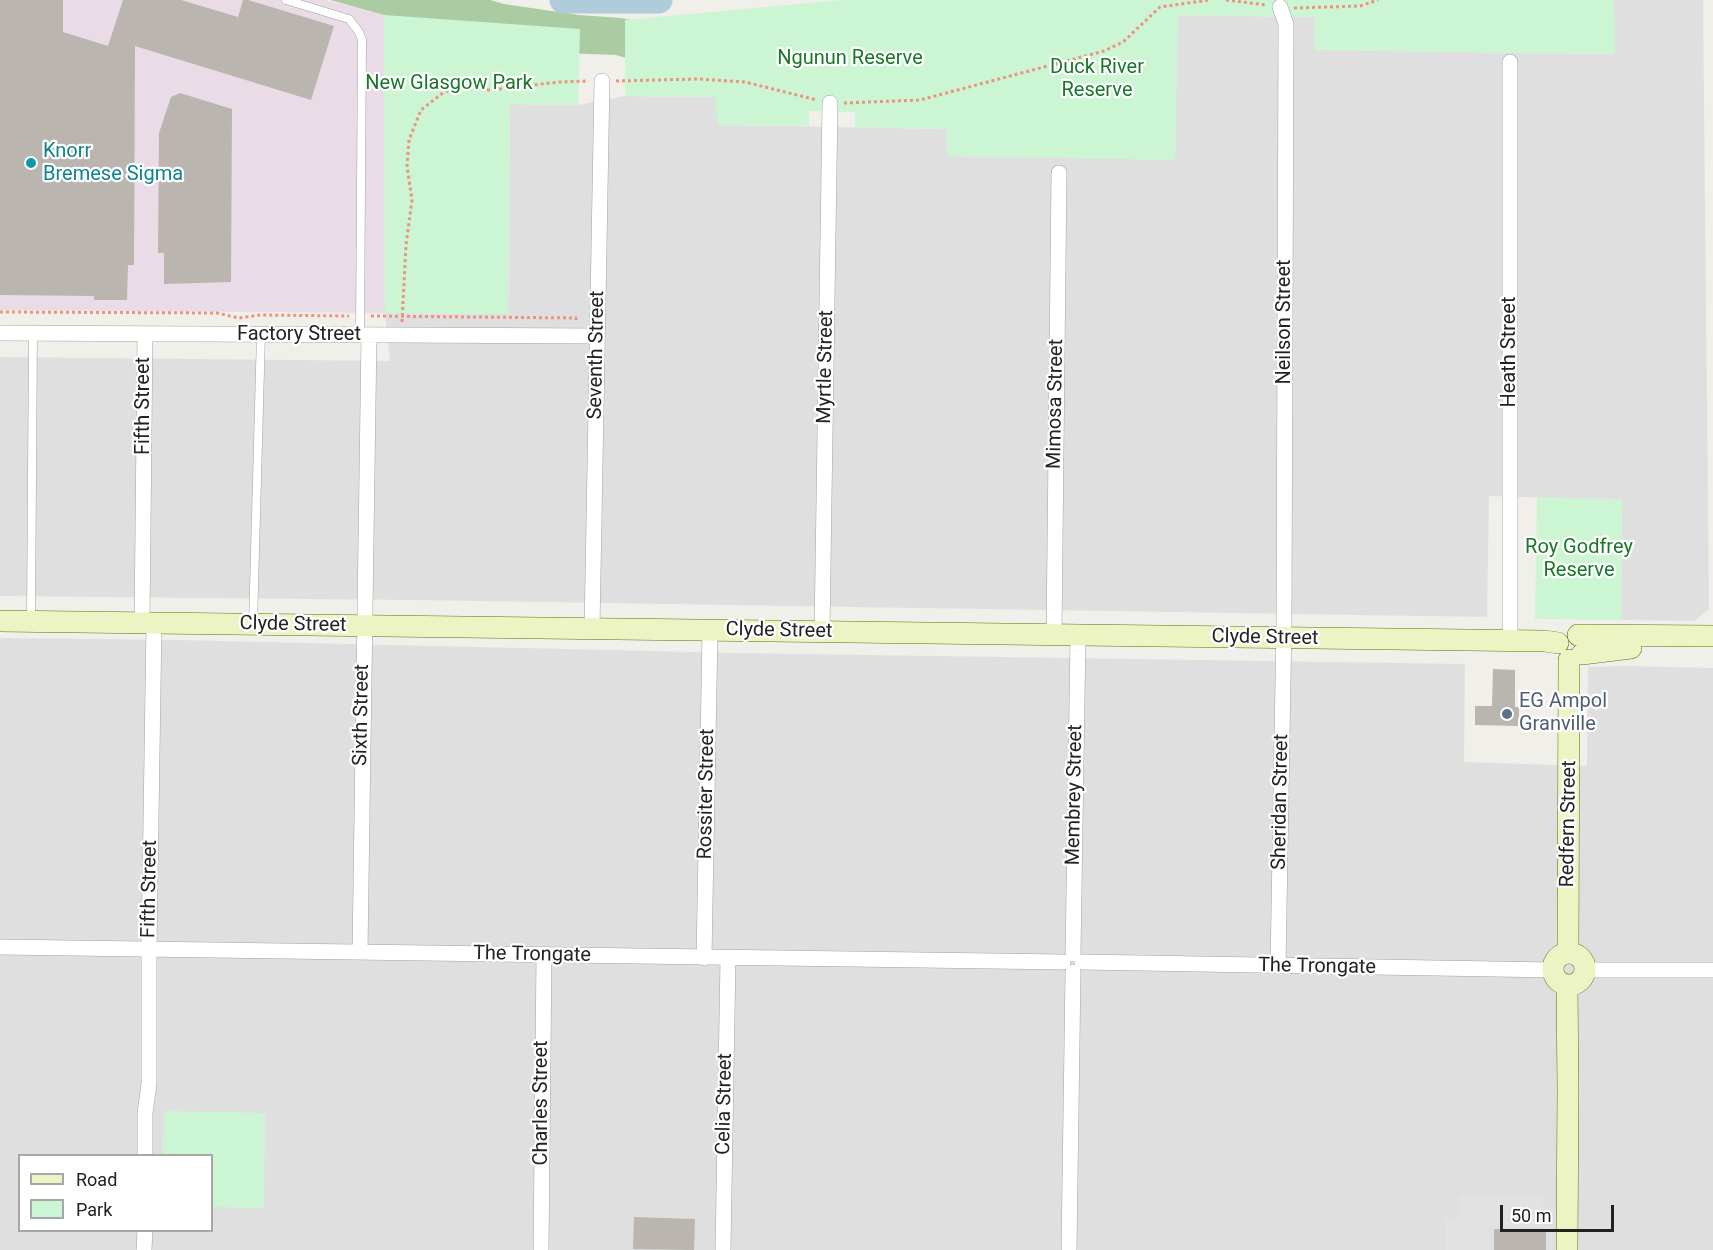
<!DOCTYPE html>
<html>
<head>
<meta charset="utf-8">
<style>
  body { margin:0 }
  #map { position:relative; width:1713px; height:1250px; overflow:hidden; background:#f1efea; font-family:Roboto,sans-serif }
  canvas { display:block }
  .legend { position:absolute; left:18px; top:1154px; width:195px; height:78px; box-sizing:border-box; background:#fff; border:2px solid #a7a7a7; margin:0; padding:8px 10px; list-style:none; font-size:18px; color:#222 }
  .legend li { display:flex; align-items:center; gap:12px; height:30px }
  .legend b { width:30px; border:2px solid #a7a7a7 }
  .scale { position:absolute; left:1500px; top:1205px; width:114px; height:27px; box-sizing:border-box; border:3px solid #222; border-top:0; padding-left:8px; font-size:18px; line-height:21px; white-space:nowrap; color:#222; -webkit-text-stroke:4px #fff; paint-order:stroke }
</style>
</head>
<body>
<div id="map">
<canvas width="1713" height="1250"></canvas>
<ul class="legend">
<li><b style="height:8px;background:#edf4c4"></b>Road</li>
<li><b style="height:16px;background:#ccf5d3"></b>Park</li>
</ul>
<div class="scale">50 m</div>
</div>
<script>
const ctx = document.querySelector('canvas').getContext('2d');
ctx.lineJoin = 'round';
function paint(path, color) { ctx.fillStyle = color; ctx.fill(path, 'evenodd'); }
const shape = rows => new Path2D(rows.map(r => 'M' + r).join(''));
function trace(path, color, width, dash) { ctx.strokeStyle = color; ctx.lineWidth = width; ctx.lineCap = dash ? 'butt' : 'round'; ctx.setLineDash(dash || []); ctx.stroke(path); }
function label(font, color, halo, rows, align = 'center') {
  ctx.font = font + ' Roboto,sans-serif'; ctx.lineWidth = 4.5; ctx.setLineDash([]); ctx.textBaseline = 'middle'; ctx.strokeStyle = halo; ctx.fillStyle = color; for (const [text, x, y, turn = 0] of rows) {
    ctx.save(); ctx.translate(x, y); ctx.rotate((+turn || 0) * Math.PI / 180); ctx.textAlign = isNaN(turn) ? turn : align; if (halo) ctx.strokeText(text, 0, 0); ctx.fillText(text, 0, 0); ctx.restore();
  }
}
const residential = shape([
  [1614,0,1703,0,1709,609,1694,621,1621,620,1622,500,1489,496,1487,617,415,600,0,596,0,357,390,361,385,313,508,314,510,104,578,105,625,96,717,97,717,125,947,129,947,156,1175,159,1177,15,1315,17,1315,50,1614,54],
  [0,638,177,640,735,653,1465,664,1464,762,1587,766,1588,667,1624,666,1713,668,1713,1250,0,1250],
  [20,1156,212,1156,212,1230,20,1230]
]);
const industrial = shape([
  [0,0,325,0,384,15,385,313,0,310]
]);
const forest = shape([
  [330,0,490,0,504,4,579,15,621,18,737,39,683,75,616,55,453,49,384,15]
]);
const park = shape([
  [842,0,1614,0,1615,54,1315,50,1314,17,1178,15,1175,160,947,156,947,129,855,127,855,112,809,111,809,126,717,125,716,97,625,96,625,20],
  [384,15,580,29,578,105,510,104,508,314,385,313],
  [1537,497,1622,500,1621,620,1535,619],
  [164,1111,265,1113,264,1208,212,1207,212,1156,163,1155]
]);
const parking = shape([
  [1460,1196,1543,1197,1542,1227,1488,1226,1487,1250,1446,1250,1446,1219,1459,1219]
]);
const river = shape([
  [563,0,659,0]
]);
const building = shape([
  [0,0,63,0,63,32,108,46,123,0,181,0,238,17,243,0,248,0,334,26,311,100,135,46,134,265,128,265,127,300,94,300,94,296,0,295],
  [180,93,232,109,231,282,164,284,164,253,158,253,159,133,171,97],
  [1493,669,1515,670,1515,707,1519,707,1519,726,1475,725,1475,706,1492,706],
  [634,1217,695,1219,694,1250,633,1249],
  [1494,1229,1546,1230,1546,1250,1494,1250]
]);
const path = shape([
  [1226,0,1266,5],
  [1294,8,1360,6,1378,0],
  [616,81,698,79,745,82,817,100],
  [844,103,920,100,1104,51,1123,42,1160,7,1209,0],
  [0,312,217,313,239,318,260,315,349,316],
  [371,316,576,318,576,322],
  [402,322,406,245,412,200,407,166,409,140,421,110,444,92,460,88,490,90,559,82,588,81]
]);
const lane = shape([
  [286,0,349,19,359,32,362,40,360,335],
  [31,620,33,333],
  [253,624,261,334]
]);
const street = shape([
  [1510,62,1510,642],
  [0,333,597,336],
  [142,623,145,334],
  [592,629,602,81],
  [822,632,830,103],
  [1054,635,1059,173],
  [0,947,1063,962],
  [360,952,369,335],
  [1073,954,1078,636],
  [704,958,710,631],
  [1082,962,1553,970],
  [1278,966,1284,623,1286,24,1280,7],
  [1585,970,1713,970],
  [145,1156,145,1113,149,1084,149,949,154,623],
  [144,1250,145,1230],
  [541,1250,544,955],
  [723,1250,728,958],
  [1069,1250,1073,972]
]);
const secondary = shape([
  [0,621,1545,641,1558,643],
  [1578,635,1713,636],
  [1582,654,1631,648],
  [1568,952,1569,660],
  '1553 969a16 16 0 1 1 32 0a16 16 0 1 1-32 0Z',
  [1567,1250,1568,1090,1567,985]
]);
const markers = [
  [31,163,6,"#0f9aa8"],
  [1507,714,6,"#5c6f8a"]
];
const parkNames = [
  ["Ngunun Reserve",850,59],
  ["Duck River",1097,68],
  ["Reserve",1097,91],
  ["New Glasgow Park",449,84],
  ["Roy Godfrey",1579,548],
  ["Reserve",1579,571]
];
const cultureNames = [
  ["Knorr",43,152],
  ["Bremese Sigma",43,175]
];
const streetNames = [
  ["Neilson Street",1285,322,-90],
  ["Factory Street",299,335],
  ["Heath Street",1510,352,-90],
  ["Seventh Street",597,355,-89],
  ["Myrtle Street",826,367,-89],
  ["Mimosa Street",1056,404,-89],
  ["Fifth Street",144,406,-90],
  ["Clyde Street",293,625,1],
  ["Clyde Street",779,631,1],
  ["Clyde Street",1265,638,1],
  ["Sixth Street",362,715,-89],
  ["Rossiter Street",707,794,-89],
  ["Membrey Street",1075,795,-89],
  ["Sheridan Street",1281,802,-89],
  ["Redfern Street",1569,824,-89],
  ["Fifth Street",150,889,-89],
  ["The Trongate",532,955,1],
  ["The Trongate",1317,967,1],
  ["Charles Street",542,1103,-90],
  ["Celia Street",725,1104,-89]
];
const serviceNames = [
  ["EG Ampol",1519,702],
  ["Granville",1519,725]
];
paint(residential, '#e0dfdf');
paint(industrial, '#e9dce6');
paint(forest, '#abcca3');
paint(park, '#ccf5d3');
paint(parking, '#e2e2e2');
trace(river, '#afccda', 27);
paint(building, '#bab5af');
trace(lane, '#a3a3a3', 9);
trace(street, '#a3a3a3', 16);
trace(secondary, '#5e7111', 22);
trace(path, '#ed947f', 3, [3, 3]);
trace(lane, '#fff', 8);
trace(street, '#fff', 15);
trace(secondary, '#edf4c4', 21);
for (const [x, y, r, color] of markers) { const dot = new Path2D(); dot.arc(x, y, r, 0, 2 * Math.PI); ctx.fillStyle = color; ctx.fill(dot); trace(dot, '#fff', 2); }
label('20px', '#187828', '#fff', parkNames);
label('20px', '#0d838f', '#fff', cultureNames, 'left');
label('20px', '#222', '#fff', streetNames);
label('20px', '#4e5e75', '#fff', serviceNames, 'left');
</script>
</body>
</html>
